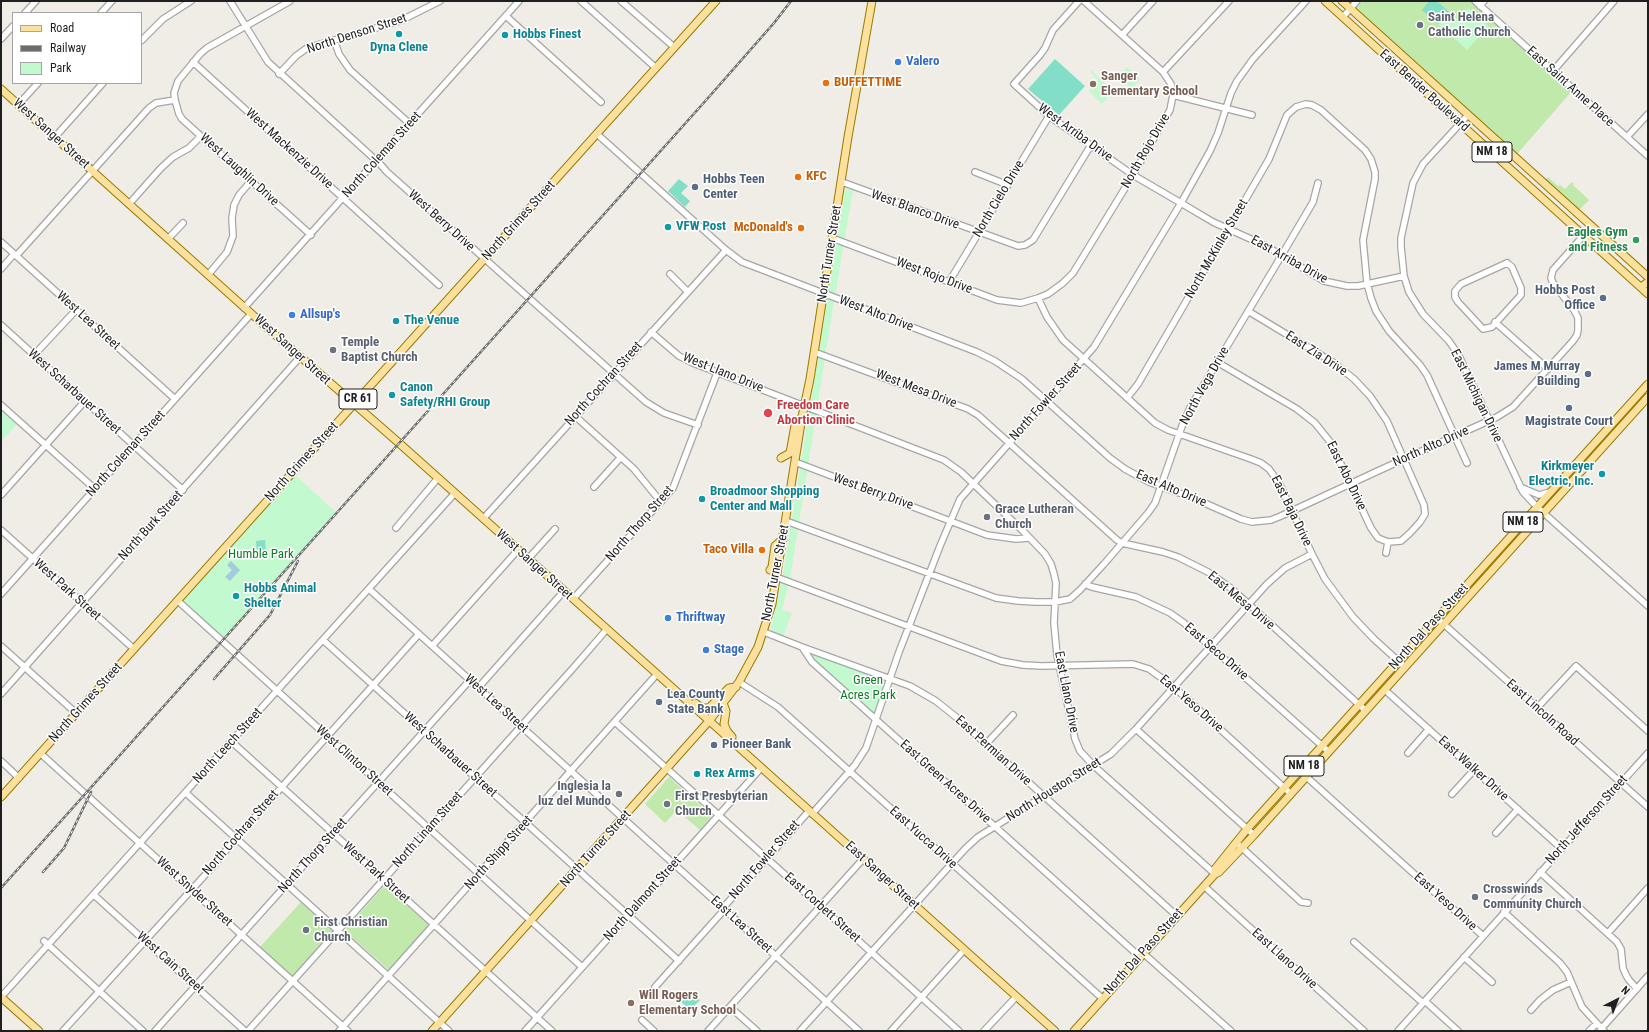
<!DOCTYPE html>
<html>
<head>
<meta charset="utf-8">
<style>
  body { margin:0 }
  #map { position:relative; width:1649px; height:1032px; overflow:hidden; background:#efede5; font-family:"Roboto Condensed",sans-serif }
  canvas { display:block }
  .frame { position:absolute; inset:0; border:2px solid #1f1f1f; pointer-events:none }
  .legend { position:absolute; left:12px; top:12px; width:130px; height:72px; box-sizing:border-box; background:#fff; border:1px solid #a5a5a5; margin:0; padding:5px 7px; list-style:none; font-size:12px; color:#1f1f1f }
  .legend li { display:flex; align-items:center; gap:8px; height:20px }
  .legend b { width:20px; border:1px solid #a5a5a5 }
  .north { position:absolute; left:1597px; top:980px; width:40px; height:40px; -webkit-text-stroke:3px #fff; paint-order:stroke; rotate:42deg; font-size:11px; font-weight:700; line-height:16px; text-align:center; color:#1f1f1f }
  .north::after { content:''; display:block; margin:auto; width:14px; height:18px; background:#1f1f1f; clip-path:polygon(50% 0,100% 100%,50% 72%,0 100%) }
</style>
</head>
<body>
<div id="map">
<canvas width="1649" height="1032"></canvas>
<div class="frame"></div>
<ul class="legend">
<li><b style="height:5px;background:#fbe09e"></b>Road</li>
<li><b style="height:5px;background:#6d6d6d"></b>Railway</li>
<li><b style="height:11px;background:#c2f9ce"></b>Park</li>
</ul>
<div class="north">N</div>
</div>
<script>
const ctx = document.querySelector('canvas').getContext('2d');
ctx.lineJoin = 'round';
function paint(path, color) { ctx.fillStyle = color; ctx.fill(path, 'evenodd'); }
const shape = rows => new Path2D(rows.map(r => 'M' + r).join(''));
function trace(path, color, width, dash) { ctx.strokeStyle = color; ctx.lineWidth = width; ctx.lineCap = dash ? 'butt' : 'round'; ctx.setLineDash(dash || []); ctx.stroke(path); }
function label(font, color, halo, rows, align = 'center') {
  ctx.font = font + ' "Roboto Condensed",sans-serif'; ctx.lineWidth = 3; ctx.setLineDash([]); ctx.textBaseline = 'middle'; ctx.strokeStyle = halo; ctx.fillStyle = color; for (const [text, x, y, turn = 0] of rows) {
    ctx.save(); ctx.translate(x, y); ctx.rotate((+turn || 0) * Math.PI / 180); ctx.textAlign = isNaN(turn) ? turn : align; if (halo) ctx.strokeText(text, 0, 0); ctx.fillText(text, 0, 0); ctx.restore();
  }
}
const grass = shape([
  [1363,1,1469,1,1572,91,1517,154,1356,9],
  [1548,177,1558,186,1560,185,1565,189,1572,182,1574,184,1573,185,1589,200,1579,210,1545,180],
  [669,777,712,816,700,830,677,810,665,823,645,804],
  [384,886,429,925,429,928,389,970,346,932,346,929],
  [301,902,332,930,332,934,294,975,291,975,260,947]
]);
const park = shape([
  [1468,8,1489,26,1467,50,1438,24,1448,13,1458,19],
  [1127,67,1140,79,1132,89,1118,76],
  [1091,70,1113,91,1102,104,1089,91,1098,80,1090,72],
  [847,189,853,190,834,301,790,579,782,610,792,613,783,636,775,633,771,629,783,574,845,190],
  [1,408,18,423,1,442],
  [295,475,337,513,224,639,183,602,185,598],
  [815,654,885,679,886,683,876,713,873,714,812,659]
]);
const pitch = shape([
  [1429,1,1437,1,1449,12,1438,24,1422,10],
  [1055,59,1085,86,1059,115,1028,89],
  [679,179,688,186,681,193,690,201,685,207,668,191],
  [265,540,266,552,257,553,256,541],
  [689,990,700,1000,690,1010,680,1001]
]);
const water = shape([
  [231,561,240,570,230,581,225,577,232,570,227,565]
]);
const minor = shape([
  [230,1,268,62,380,164,387,172,646,402,664,413,698,425],
  [290,1,207,48,200,54,178,81,174,93,175,100,179,114,182,119,311,235],
  [581,1,656,68],
  [621,1,674,47],
  [1079,1,1053,30,1045,48,1040,55,1014,84,1049,116,1133,175,1181,203,1213,222,1266,246,1324,281,1347,286,1358,286,1404,276],
  [1475,1,1648,156],
  [1480,6,1484,1],
  [25,13,36,1],
  [101,13,112,1],
  [506,16,601,102],
  [1343,17,1357,1],
  [1122,35,1153,1],
  [1,39,13,26],
  [334,40,339,54,350,70,410,124],
  [141,41,163,19,191,1],
  [193,62,439,285],
  [1553,71,1614,1],
  [1163,72,1229,1],
  [279,74,296,56,307,48,400,21,440,1],
  [1173,95,1252,115],
  [18,105,38,83],
  [1468,115,1423,164,1413,183,1401,238,1401,247,1404,276,1409,292,1423,314,1449,341,1459,356,1523,492,1537,507,1648,606],
  [597,134,726,250,742,262,977,352,995,361,1022,379,1110,458,1125,469,1149,482,1193,498,1241,519,1252,522,1271,520,1281,516,1380,470,1497,417,1513,407,1573,341,1577,335,1578,330,1578,318,1574,310,1553,283,1551,278,1553,270,1592,226],
  [55,137,103,83],
  [1627,137,1648,114],
  [975,172,1008,185],
  [842,182,1018,246,1025,245,1033,240,1091,145],
  [129,204,161,168,173,157,189,148,201,136],
  [832,238,997,300,1021,303,1038,298,1048,294,1063,283,1073,273,1133,175,1170,110,1173,95,1171,84,1163,72,1084,1],
  [168,239,183,223],
  [1,242,175,399],
  [16,256,149,108,156,103,175,100],
  [1507,263,1512,267,1521,288,1521,295,1492,327,1483,329,1458,302,1455,297,1455,291,1461,284,1507,263],
  [1,269,14,254],
  [670,274,688,292],
  [208,275,227,252,233,236,232,218,234,205,239,195,251,181],
  [949,282,1049,116],
  [1038,298,1047,317,1063,340,1155,423,1168,430,1251,459,1261,463,1269,469,1279,483,1312,554,1325,579,1353,617,1374,639,1405,667],
  [244,308,519,1],
  [1495,322,1548,369],
  [1,325,183,490],
  [651,332,679,356,693,363,944,460,961,472,1023,531,1045,554,1051,564,1054,574,1056,583,1054,623,1057,655,1075,739,1080,751,1094,766,1215,874],
  [814,352,968,409,978,415,1117,540,1122,543,1163,552,1178,557,1208,572,1232,589,1366,711],
  [34,355,76,310],
  [1217,362,1297,409,1315,423,1331,443,1371,528,1378,538,1388,542,1401,541,1410,533,1420,522,1425,514,1424,505,1387,421,1370,396,1354,379,1334,363,1248,311],
  [1127,398,1138,384,1269,159,1287,115,1296,107,1306,104,1312,105,1321,110,1365,150,1371,159,1375,172,1375,179,1363,240,1367,283,1371,298,1376,311,1389,331,1420,365,1427,375,1467,463],
  [1,405,95,489],
  [575,416,634,469,661,502],
  [795,462,987,535,1016,539,1029,538],
  [594,487,621,457],
  [1520,487,1539,495,1550,492],
  [1,495,85,401],
  [483,519,726,250],
  [786,521,996,598,1018,601,1036,602,1055,602,1070,599,1080,590,1104,564,1148,513,1155,503,1182,426,1191,406,1273,270,1313,202,1318,183],
  [396,528,438,478],
  [1,530,134,649],
  [1386,553,1388,542],
  [528,559,555,529],
  [776,577,1001,661,1023,665,1042,666,1133,664,1149,669,1174,687,1291,794],
  [1085,584,1092,587,1136,597,1170,613,1184,623,1329,752],
  [369,589,859,1031],
  [1,594,251,314],
  [573,599,673,488,717,373],
  [178,601,582,967],
  [1437,618,1648,807],
  [764,632,802,647,812,662,1140,957],
  [323,640,679,961],
  [1,646,76,713],
  [432,646,518,550],
  [802,647,910,686,936,701,956,717,1177,916],
  [739,682,778,707,1103,999],
  [478,688,564,591],
  [1385,690,1561,848],
  [1,694,300,357],
  [1537,708,1576,666,1648,731],
  [615,722,959,1031],
  [1136,729,1254,835],
  [232,742,552,1031],
  [986,744,1013,715],
  [40,753,348,1031],
  [1408,753,1429,729],
  [1,761,19,778],
  [1300,771,1483,936],
  [186,793,449,1031],
  [1452,794,1474,770],
  [812,814,855,765,866,748,899,652,940,546,960,499,1094,347,1181,203,1210,151,1218,133,1231,93,1237,81,1253,59,1306,1],
  [1496,833,1518,809],
  [1240,846,1301,902,1308,903],
  [1540,872,1617,942,1621,949,1623,968,1626,975,1629,980,1637,989],
  [1204,886,1364,1031],
  [94,895,245,1031],
  [722,909,809,811],
  [1504,912,1560,963,1567,972,1582,1007,1604,1031],
  [1608,933,1648,888],
  [44,941,143,1031],
  [1354,942,1423,1003],
  [1143,953,1231,1031],
  [1464,957,1492,982],
  [655,987,724,910],
  [1,997,455,493],
  [1425,1001,1458,1031],
  [730,1007,757,1031],
  [1531,1010,1540,1000,1553,990,1571,982],
  [642,1020,654,1031],
  [1601,1029,1648,976],
  [63,1031,215,864,236,838,419,634],
  [155,1031,470,680],
  [248,1031,575,666,607,629],
  [339,1031,657,674],
  [525,1031,761,768],
  [708,1031,863,859],
  [800,1031,965,849,978,837,1111,754,1136,729,1267,584,1285,568,1312,554],
  [891,1031,964,950],
  [984,1031,1016,997],
  [1398,1031,1648,753],
  [1589,1031,1596,1024]
]);
const major = shape([
  [1325,1,1648,294],
  [1342,1,1648,277],
  [1,89,264,325,399,443,607,629,1055,1031],
  [1641,287,1648,282],
  [781,458,790,453,795,425,802,417],
  [770,570,772,567,775,546,783,539],
  [695,703,702,708,709,708,729,688,736,687],
  [723,703,726,711,724,724,727,731,732,737],
  [1,797,716,1],
  [1215,874,1215,869,1247,829,1648,384],
  [1,997,39,1031],
  [432,1031,709,721,739,682,758,647,772,604,802,417,810,379,848,137,872,1],
  [1074,1031,1215,874,1219,872,1254,835,1648,397]
]);
const rail = shape([
  [214,679,270,615,298,561],
  [43,872,64,848,91,792],
  [1,888,708,98,774,23,791,1]
]);
const markers = [
  [1420,25,4,"#6b7280"],
  [399,34,4,"#0f9aa8"],
  [505,35,4,"#0f9aa8"],
  [898,62,4,"#3f7fe0"],
  [826,83,4,"#e8710a"],
  [1093,84,4,"#8d6e63"],
  [798,177,4,"#e8710a"],
  [695,187,4,"#5c6f8a"],
  [668,227,4,"#0f9aa8"],
  [801,228,4,"#e8710a"],
  [1636,240,4,"#2e9e5b"],
  [1603,298,4,"#5c6f8a"],
  [292,315,4,"#3f7fe0"],
  [396,321,4,"#0f9aa8"],
  [333,350,4,"#6b7280"],
  [1588,374,4,"#5c6f8a"],
  [392,395,4,"#0f9aa8"],
  [1569,408,4,"#5c6f8a"],
  [768,413,5,"#e0444e"],
  [1602,474,4,"#0f9aa8"],
  [702,499,4,"#0f9aa8"],
  [987,517,4,"#6b7280"],
  [762,550,4,"#e8710a"],
  [236,596,4,"#0f9aa8"],
  [668,618,4,"#3f7fe0"],
  [706,650,4,"#3f7fe0"],
  [659,702,4,"#5c6f8a"],
  [714,745,4,"#5c6f8a"],
  [697,774,4,"#0f9aa8"],
  [619,794,4,"#6b7280"],
  [667,804,4,"#6b7280"],
  [1475,897,4,"#6b7280"],
  [306,930,4,"#6b7280"],
  [631,1003,4,"#8d6e63"]
];
const shields = [
  [1492,152,40],
  [358,399,38],
  [1523,522,40],
  [1304,766,40]
];
const shieldNames = [
  ["NM 18",1492,152],
  ["CR 61",358,399],
  ["NM 18",1523,522],
  ["NM 18",1304,766]
];
const worshipNames = [
  ["Saint Helena",1428,18],
  ["Catholic Church",1428,33],
  ["Temple",341,343],
  ["Baptist Church",341,358],
  ["Grace Lutheran",995,510],
  ["Church",995,525],
  ["Inglesia la",611,787,"right"],
  ["luz del Mundo",611,802,"right"],
  ["First Presbyterian",675,797],
  ["Church",675,812],
  ["Crosswinds",1483,890],
  ["Community Church",1483,905],
  ["First Christian",314,923],
  ["Church",314,938]
];
const streetNames = [
  ["North Denson Street",357,34,-18],
  ["East Saint Anne Place",1570,87,42],
  ["East Bender Boulevard",1424,91,42],
  ["West Arriba Drive",1075,133,36],
  ["West Sanger Street",51,134,42],
  ["West Mackenzie Drive",289,149,42],
  ["North Rojo Drive",1146,151,-60],
  ["North Coleman Street",382,155,-48],
  ["West Laughlin Drive",239,170,42],
  ["North Cielo Drive",999,199,-59],
  ["West Blanco Drive",915,210,20],
  ["West Berry Drive",441,221,42],
  ["North Grimes Street",519,221,-48],
  ["North McKinley Street",1217,249,-60],
  ["North Turner Street",830,254,-81],
  ["East Arriba Drive",1289,260,29],
  ["West Rojo Drive",934,276,21],
  ["West Alto Drive",876,314,21],
  ["West Lea Street",88,321,42],
  ["West Sanger Street",292,350,42],
  ["East Zia Drive",1316,354,33],
  ["West Llano Drive",723,373,22],
  ["North Cochran Street",604,384,-48],
  ["North Vega Drive",1205,386,-61],
  ["West Mesa Drive",916,389,21],
  ["West Scharbauer Street",74,392,42],
  ["East Michigan Drive",1476,396,64],
  ["North Fowler Street",1046,402,-48],
  ["North Alto Drive",1431,447,-24],
  ["North Coleman Street",126,454,-48],
  ["North Grimes Street",302,462,-48],
  ["East Abo Drive",1346,476,64],
  ["East Alto Drive",1171,489,23],
  ["West Berry Drive",873,492,20],
  ["East Baja Drive",1291,511,64],
  ["North Thorp Street",640,524,-49],
  ["North Burk Street",151,526,-48],
  ["West Sanger Street",534,565,42],
  ["North Turner Street",776,573,-79],
  ["West Park Street",67,590,42],
  ["East Mesa Drive",1241,601,40],
  ["North Dal Paso Street",1429,627,-48],
  ["East Seco Drive",1216,652,41],
  ["East Llano Drive",1066,692,79],
  ["North Grimes Street",86,703,-48],
  ["West Lea Street",496,704,42],
  ["East Yeso Drive",1191,704,41],
  ["East Lincoln Road",1542,713,42],
  ["North Leech Street",228,746,-48],
  ["East Permian Drive",993,751,42],
  ["West Scharbauer Street",450,755,42],
  ["West Clinton Street",354,761,42],
  ["East Walker Drive",1473,769,42],
  ["East Green Acres Drive",945,782,42],
  ["North Houston Street",1054,790,-32],
  ["North Jefferson Street",1587,820,-48],
  ["North Linam Street",428,830,-48],
  ["North Cochran Street",241,833,-49],
  ["East Yucca Drive",923,838,42],
  ["North Turner Street",596,849,-48],
  ["North Shipp Street",499,853,-48],
  ["North Thorp Street",313,856,-48],
  ["North Fowler Street",765,860,-49],
  ["West Park Street",376,873,42],
  ["East Sanger Street",882,876,42],
  ["West Snyder Street",194,892,42],
  ["North Dalmont Street",643,899,-48],
  ["East Yeso Drive",1445,902,42],
  ["East Corbett Street",822,908,42],
  ["East Lea Street",741,925,42],
  ["North Dal Paso Street",1144,952,-48],
  ["East Llano Drive",1284,959,42],
  ["West Cain Street",170,963,42]
];
const cultureNames = [
  ["Hobbs Finest",513,35],
  ["Dyna Clene",399,48,"center"],
  ["VFW Post",676,227],
  ["The Venue",404,321],
  ["Canon",400,388],
  ["Safety/RHI Group",400,403],
  ["Kirkmeyer",1594,467,"right"],
  ["Electric, Inc.",1594,482,"right"],
  ["Broadmoor Shopping",710,492],
  ["Center and Mall",710,507],
  ["Hobbs Animal",244,589],
  ["Shelter",244,604],
  ["Rex Arms",705,774]
];
const shopNames = [
  ["Valero",906,62],
  ["Allsup's",300,315],
  ["Thriftway",676,618],
  ["Stage",714,650]
];
const educationNames = [
  ["Sanger",1101,77],
  ["Elementary School",1101,92],
  ["Will Rogers",639,996],
  ["Elementary School",639,1011]
];
const foodNames = [
  ["BUFFETTIME",834,83],
  ["KFC",806,177],
  ["McDonald's",793,228,"right"],
  ["Taco Villa",754,550,"right"]
];
const serviceNames = [
  ["Hobbs Teen",703,180],
  ["Center",703,195],
  ["Hobbs Post",1595,291,"right"],
  ["Office",1595,306,"right"],
  ["James M Murray",1580,367,"right"],
  ["Building",1580,382,"right"],
  ["Magistrate Court",1569,422,"center"],
  ["Lea County",667,695],
  ["State Bank",667,710],
  ["Pioneer Bank",722,745]
];
const leisureNames = [
  ["Eagles Gym",1628,233],
  ["and Fitness",1628,248]
];
const healthNames = [
  ["Freedom Care",777,406],
  ["Abortion Clinic",777,421]
];
const parkNames = [
  ["Humble Park",261,555],
  ["Green",868,681],
  ["Acres Park",868,696]
];
paint(grass, '#c1e9ab');
paint(park, '#c2f9ce');
paint(pitch, '#83dec8');
paint(water, '#a5c9dd');
trace(minor, '#a6a6a6', 8);
trace(major, '#997c01', 9);
trace(minor, '#fff', 5.5);
trace(major, '#fbe09e', 7);
trace(rail, '#6d6d6d', 2.5);
trace(rail, '#fff', 1, [3]);
for (const [x, y, r, color] of markers) { const dot = new Path2D(); dot.arc(x, y, r, 0, 2 * Math.PI); ctx.fillStyle = color; ctx.fill(dot); trace(dot, '#fff', 1.5); }
for (const [x, y, w] of shields) { const box = new Path2D(); box.roundRect(x - w / 2, y - 10, w, 20, 3); ctx.fillStyle = '#fff'; ctx.fill(box); trace(box, '#1f1f1f', 1); }
label('bold 12px', '#1f1f1f', null, shieldNames);
label('bold 13px', '#5b616d', '#fff', worshipNames, 'left');
label('13px', '#1f1f1f', '#fff', streetNames);
label('bold 13px', '#0d838f', '#fff', cultureNames, 'left');
label('bold 13px', '#366cbe', '#fff', shopNames, 'left');
label('bold 13px', '#785e54', '#fff', educationNames, 'left');
label('bold 13px', '#c56008', '#fff', foodNames, 'left');
label('bold 13px', '#4e5e75', '#fff', serviceNames, 'left');
label('bold 13px', '#27864d', '#fff', leisureNames, 'right');
label('bold 13px', '#be3a42', '#fff', healthNames, 'left');
label('13px', '#0c7d25', '#fff', parkNames);
</script>
</body>
</html>
